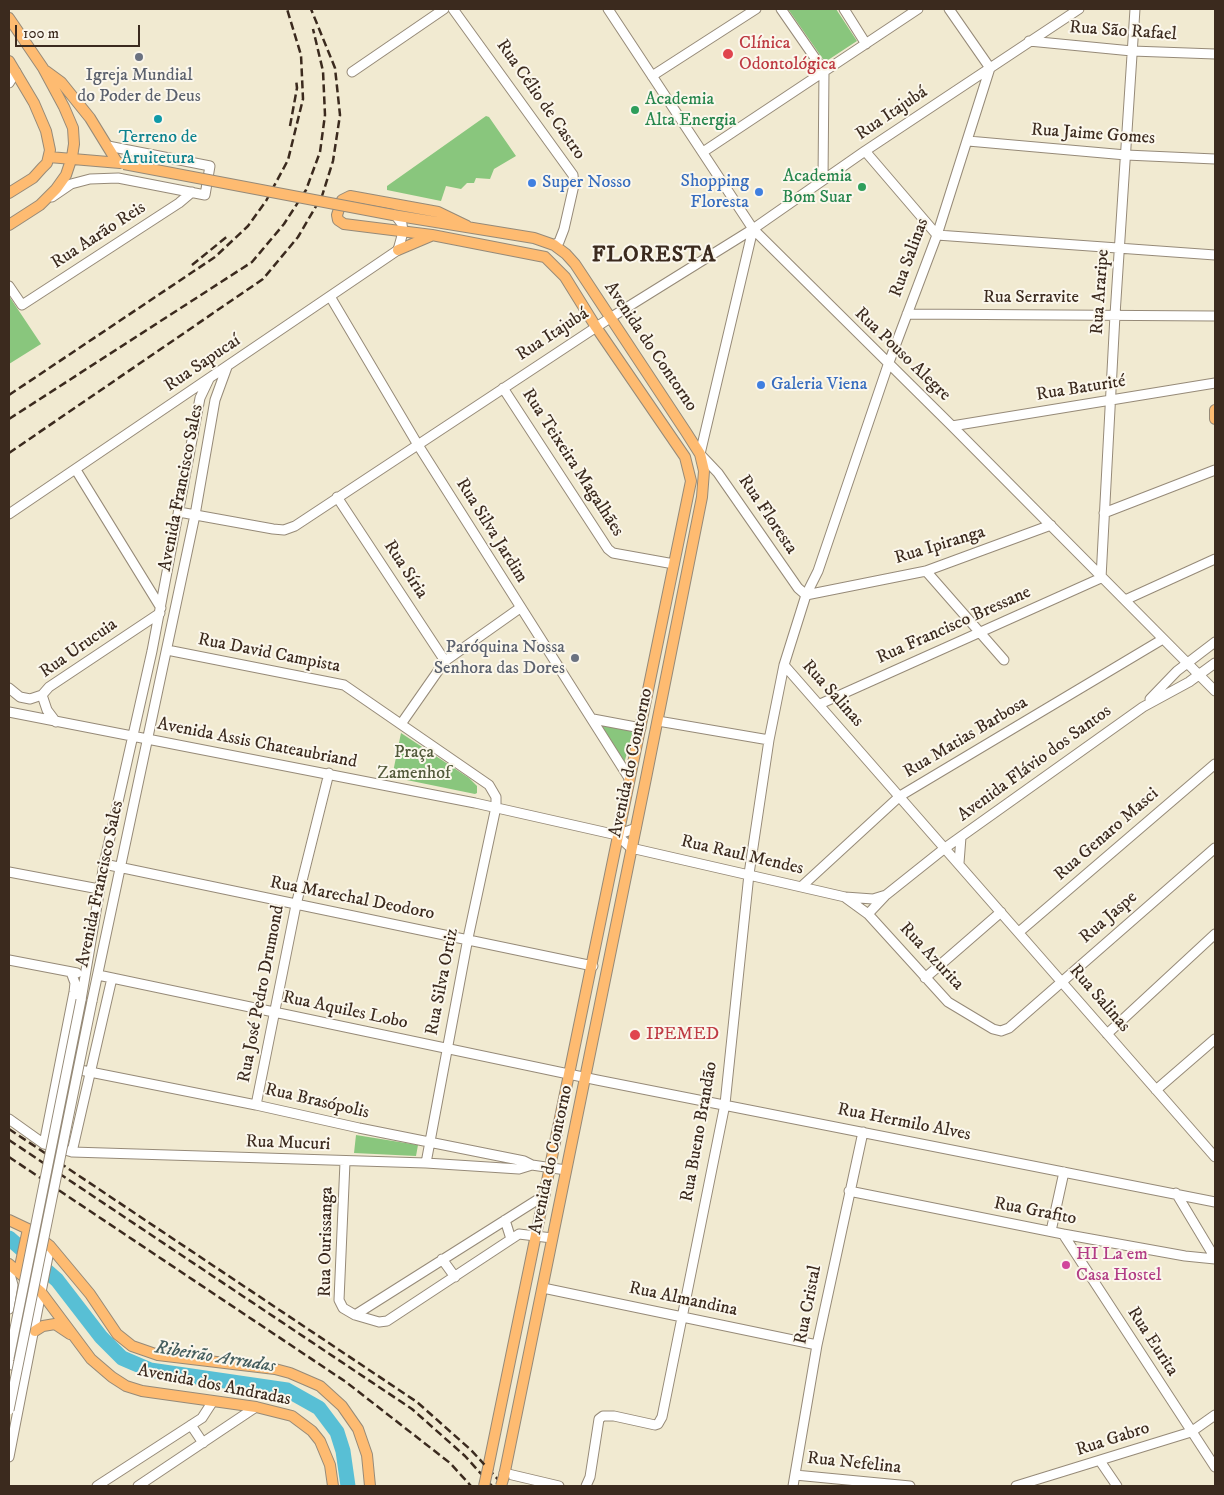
<!DOCTYPE html>
<html>
<head>
<meta charset="utf-8">
<style>
  body { margin:0 }
  #map { position:relative; width:1224px; height:1495px; overflow:hidden; background:#f1ead1; font-family:"IM FELL DW Pica",serif }
  canvas { display:block }
  .frame { position:absolute; inset:0; border:10px solid #3b2a1e; pointer-events:none }
  .scale { position:absolute; left:15px; top:25px; width:125px; height:22px; box-sizing:border-box; border:2px solid #3b2a1e; border-top:0; padding-left:6px; font-size:15px; line-height:18px; white-space:nowrap; color:#3b2a1e; -webkit-text-stroke:4px #fbf7ec; paint-order:stroke }
</style>
</head>
<body>
<div id="map">
<canvas width="1224" height="1495"></canvas>
<div class="frame"></div>
<div class="scale">100 m</div>
</div>
<script>
const ctx = document.querySelector('canvas').getContext('2d');
ctx.lineJoin = 'round';
function paint(path, color) { ctx.fillStyle = color; ctx.fill(path, 'evenodd'); }
const shape = rows => new Path2D(rows.map(r => 'M' + r).join(''));
function trace(path, color, width, dash) { ctx.strokeStyle = color; ctx.lineWidth = width; ctx.lineCap = dash ? 'butt' : 'round'; ctx.setLineDash(dash || []); ctx.stroke(path); }
function label(font, color, halo, rows, align = 'center') {
  ctx.font = font + ' "IM FELL DW Pica",serif'; ctx.lineWidth = 4; ctx.setLineDash([]); ctx.textBaseline = 'middle'; ctx.strokeStyle = halo; ctx.fillStyle = color; for (const [text, x, y, turn = 0] of rows) {
    ctx.save(); ctx.translate(x, y); ctx.rotate((+turn || 0) * Math.PI / 180); ctx.textAlign = isNaN(turn) ? turn : align; if (halo) ctx.strokeText(text, 0, 0); ctx.fillText(text, 0, 0); ctx.restore();
  }
}
const green = shape([
  [788,9,836,9,857,41,825,62],
  [486,116,489,117,516,156,494,169,490,179,476,178,474,183,467,183,461,189,446,186,441,201,387,190,387,186],
  [9,296,41,344,9,364],
  [600,723,633,730,624,764],
  [401,733,469,778,477,786,477,793,475,794,392,777],
  [356,1135,418,1145,416,1156,354,1153]
]);
const river = shape([
  [9,1238,57,1280,101,1337,122,1358,150,1370,287,1390,319,1408,337,1432,343,1451,348,1486]
]);
const minor = shape([
  [453,9,573,175,574,185,564,229,559,242,554,245],
  [608,9,753,229,952,426,1215,691],
  [781,9,824,71],
  [844,9,866,44],
  [1029,41,1132,51,1215,54],
  [352,72,444,9],
  [652,76,756,9],
  [9,83,16,72],
  [968,141,1126,155,1215,159],
  [865,151,937,235,1215,255],
  [703,152,918,9],
  [823,180,824,71],
  [52,197,71,184,90,179,118,178,205,195,210,166,108,146],
  [753,229,700,454,718,473,798,588,806,595,926,571,1051,525],
  [9,286,22,305,179,203,192,192],
  [331,298,418,445,629,778],
  [907,314,1215,316],
  [503,388,608,549,613,553,674,564],
  [952,426,1215,383],
  [76,470,161,608],
  [337,497,445,661],
  [179,512,273,529,284,530,295,526,610,318,753,229,865,151,1079,9],
  [1104,513,1215,470],
  [9,514,398,250,403,232,402,224,396,216],
  [926,571,1004,660],
  [1125,600,1215,559],
  [167,650,344,685,489,785,496,797,496,807,468,938,426,1163],
  [784,665,1215,1157],
  [9,688,20,697,30,699,42,695],
  [42,695,49,687,160,613],
  [42,695,47,710,56,722],
  [1150,699,1177,671,1215,642],
  [820,704,1101,578,1115,315,1135,9],
  [9,712,475,803,617,835,631,848,845,897,873,899,886,895,945,848,1143,707,1189,682,1215,663],
  [593,719,641,728],
  [658,721,769,740],
  [401,724,445,661,520,608],
  [617,835,636,828],
  [959,863,961,837],
  [104,864,593,966],
  [9,872,99,889],
  [802,886,900,796,1163,639],
  [846,898,868,914,948,1002,993,1029,1001,1031,1009,1028,1215,848],
  [868,914,885,896],
  [1019,932,1215,764],
  [9,960,77,973],
  [98,975,597,1080,1215,1202],
  [925,978,1001,912],
  [81,1000,104,864,152,651,200,398,209,379],
  [92,1001,195,515,215,400,227,367],
  [1107,1034,1215,934],
  [60,1066,256,1105,359,1128,524,1161,532,1165,566,1170],
  [1156,1090,1215,1039],
  [256,1105,296,905,329,773],
  [9,1119,44,1144,72,1152,426,1163,519,1169,532,1165],
  [44,1144,74,992,75,983,71,972],
  [72,1152,112,978],
  [345,1162,339,1300,343,1308,355,1315],
  [849,1191,1063,1234,1185,1256,1215,1259],
  [1176,1193,1215,1258],
  [545,1195,355,1315,379,1322,387,1321,519,1234,552,1238],
  [505,1220,511,1239],
  [1051,1231,1064,1172],
  [1063,1234,1215,1467],
  [442,1259,455,1277],
  [9,1271,13,1285,9,1309],
  [543,1288,817,1345],
  [9,1364,24,1369],
  [191,1425,203,1443],
  [9,1457,50,1246],
  [1100,1461,1117,1486],
  [504,1473,559,1486],
  [795,1475,910,1486],
  [97,1486,202,1418,213,1401],
  [138,1486,256,1407],
  [586,1486,590,1477,599,1419,603,1416,614,1416,655,1425,658,1424,662,1417,725,1104,749,874,769,740,784,665,806,595,818,571,888,365,937,235,990,68,949,9],
  [793,1486,817,1345,863,1132],
  [1016,1486,1191,1432,1215,1415]
]);
const major = shape([
  [9,18,43,68,64,107,73,128,74,144,72,157,66,175,56,189,40,205,9,225],
  [9,61,34,103,46,131,50,150,47,163,42,168,33,178,9,193],
  [46,71,61,82,90,118,117,162],
  [49,157,120,163],
  [393,215,534,238,554,245,566,254,575,264,686,432,700,454,704,471,702,497,645,783,504,1476],
  [467,226,438,212,350,196,342,200,337,215,338,220,344,224,432,235,545,257,565,277,596,327,685,457,691,481,488,1468],
  [398,250,431,236],
  [1215,410,1215,419],
  [9,1220,28,1229,50,1246,90,1294,117,1334,132,1346,158,1355,275,1369,290,1373,320,1386,342,1406,358,1429,367,1455,370,1486],
  [9,1264,41,1292,91,1359,112,1377,126,1386,142,1391,256,1407,292,1416,312,1431,320,1441,330,1465,333,1486],
  [19,1271,28,1229],
  [35,1331,43,1326,55,1324,70,1334]
]);
const rail = shape([
  [290,126,297,88,296,79],
  [192,265,229,235],
  [9,395,215,257,248,226,266,201,288,160,303,99,301,55,287,9],
  [9,419,252,262,284,224,306,190,320,152,325,115,323,71,313,29],
  [9,453,263,279,298,237,322,196,333,161,340,115,335,68,311,9],
  [9,1129,417,1402,471,1450,504,1486],
  [9,1140,412,1409,465,1456,492,1486],
  [9,1157,346,1382,450,1463,471,1486]
]);
const minorBridge = shape([
  [9,1358,81,1000],
  [9,1410,92,1001]
]);
const majorBridge = shape([
  [124,164,393,215],
  [484,1486,488,1468],
  [501,1486,504,1476]
]);
const markers = [
  [728,54,6,"#e0444e"],
  [139,57,5,"#6b7280"],
  [635,110,5,"#2e9e5b"],
  [158,119,5,"#0f9aa8"],
  [532,183,5,"#3f7fe0"],
  [862,187,5,"#2e9e5b"],
  [759,192,5,"#3f7fe0"],
  [761,385,5,"#3f7fe0"],
  [575,658,5,"#6b7280"],
  [635,1035,6,"#e0444e"],
  [1066,1265,5,"#d1479c"]
];
const streetNames = [
  ["Rua São Rafael",1123,32,4],
  ["Rua Célio de Castro",540,100,55],
  ["Rua Itajubá",892,114,-34],
  ["Rua Jaime Gomes",1093,135,4],
  ["Rua Aarão Reis",99,236,-33],
  ["Rua Salinas",910,258,-70],
  ["Rua Araripe",1101,292,-86],
  ["Rua Serravite",1031,298],
  ["Rua Itajubá",553,335,-33],
  ["Avenida do Contorno",650,347,56],
  ["Rua Pouso Alegre",902,355,44],
  ["Rua Sapucaí",203,364,-34],
  ["Rua Baturité",1081,389,-9],
  ["Rua Teixeira Magalhães",572,463,57],
  ["Avenida Francisco Sales",182,488,-79],
  ["Rua Floresta",767,515,56],
  ["Rua Silva Jardim",491,531,58],
  ["Rua Ipiranga",940,546,-17],
  ["Rua Síria",405,570,57],
  ["Rua Francisco Bressane",954,626,-24],
  ["Rua Urucuia",79,649,-35],
  ["Rua David Campista",269,654,11],
  ["Rua Salinas",832,694,48],
  ["Rua Matias Barbosa",966,738,-31],
  ["Avenida Assis Chateaubriand",257,744,11],
  ["Avenida do Contorno",632,763,-78],
  ["Avenida Flávio dos Santos",1035,764,-36],
  ["Rua Genaro Masci",1107,835,-41],
  ["Rua Raul Mendes",742,856,13],
  ["Avenida Francisco Sales",101,884,-78],
  ["Rua Marechal Deodoro",352,899,11],
  ["Rua Jaspe",1109,918,-41],
  ["Rua Azurita",931,957,47],
  ["Rua Silva Ortiz",443,982,-79],
  ["Rua José Pedro Drumond",262,994,-79],
  ["Rua Salinas",1099,999,49],
  ["Rua Aquiles Lobo",345,1011,12],
  ["Rua Brasópolis",317,1102,13],
  ["Rua Hermilo Alves",904,1123,11],
  ["Rua Bueno Brandão",700,1132,-80],
  ["Rua Mucuri",288,1144,2],
  ["Avenida do Contorno",552,1160,-78],
  ["Rua Grafito",1035,1212,11],
  ["Rua Ourissanga",327,1242,-89],
  ["Rua Almandina",683,1300,12],
  ["Rua Cristal",809,1305,-79],
  ["Rua Eurita",1152,1342,57],
  ["Avenida dos Andradas",214,1386,11],
  ["Rua Gabro",1113,1440,-18],
  ["Rua Nefelina",854,1464,6]
];
const healthNames = [
  ["Clínica",739,44],
  ["Odontológica",739,65],
  ["IPEMED",646,1035]
];
const worshipNames = [
  ["Igreja Mundial",139,76],
  ["do Poder de Deus",139,97],
  ["Paróquina Nossa",565,648,"right"],
  ["Senhora das Dores",565,669,"right"]
];
const leisureNames = [
  ["Academia",645,100],
  ["Alta Energia",645,121],
  ["Academia",852,177,"right"],
  ["Bom Suar",852,198,"right"]
];
const cultureNames = [
  ["Terreno de",158,138],
  ["Aruitetura",158,159]
];
const shopNames = [
  ["Shopping",749,182,"right"],
  ["Floresta",749,203,"right"],
  ["Super Nosso",542,183],
  ["Galeria Viena",771,385]
];
const parkNames = [
  ["Praça",414,753],
  ["Zamenhof",414,774]
];
const hotelNames = [
  ["HI La em",1076,1255],
  ["Casa Hostel",1076,1276]
];
const waterNames = [
  ["Ribeirão Arrudas",215,1358,9]
];
const districtNames = [
  ["FLORESTA",654,256]
];
paint(green, '#89c67d');
trace(river, '#58bfd5', 15);
trace(minor, '#968a78', 11);
trace(major, '#968a78', 12);
trace(minor, '#fff', 9);
trace(major, '#febb71', 10);
trace(rail, '#3b2a1e', 2.5, [8, 4]);
trace(minorBridge, '#968a78', 11, []);
trace(majorBridge, '#968a78', 12, []);
trace(minorBridge, '#fff', 9);
trace(majorBridge, '#febb71', 10);
for (const [x, y, r, color] of markers) { const dot = new Path2D(); dot.arc(x, y, r, 0, 2 * Math.PI); ctx.fillStyle = color; ctx.fill(dot); trace(dot, '#fbf7ec', 2); }
label('18px', '#3b2a1e', '#fbf7ec', streetNames);
label('18px', '#be3a42', '#fbf7ec', healthNames, 'left');
label('18px', '#5b616d', '#fbf7ec', worshipNames);
label('18px', '#27864d', '#fbf7ec', leisureNames, 'left');
label('18px', '#0d838f', '#fbf7ec', cultureNames);
label('18px', '#366cbe', '#fbf7ec', shopNames, 'left');
label('18px', '#52593a', '#fbf7ec', parkNames);
label('18px', '#b23c85', '#fbf7ec', hotelNames, 'left');
label('italic 19px', '#455e5e', '#fbf7ec', waterNames);
ctx.letterSpacing = '1px';
label('bold 22px', '#3b2a1e', '#fbf7ec', districtNames);
ctx.letterSpacing = '0px';
</script>
</body>
</html>
